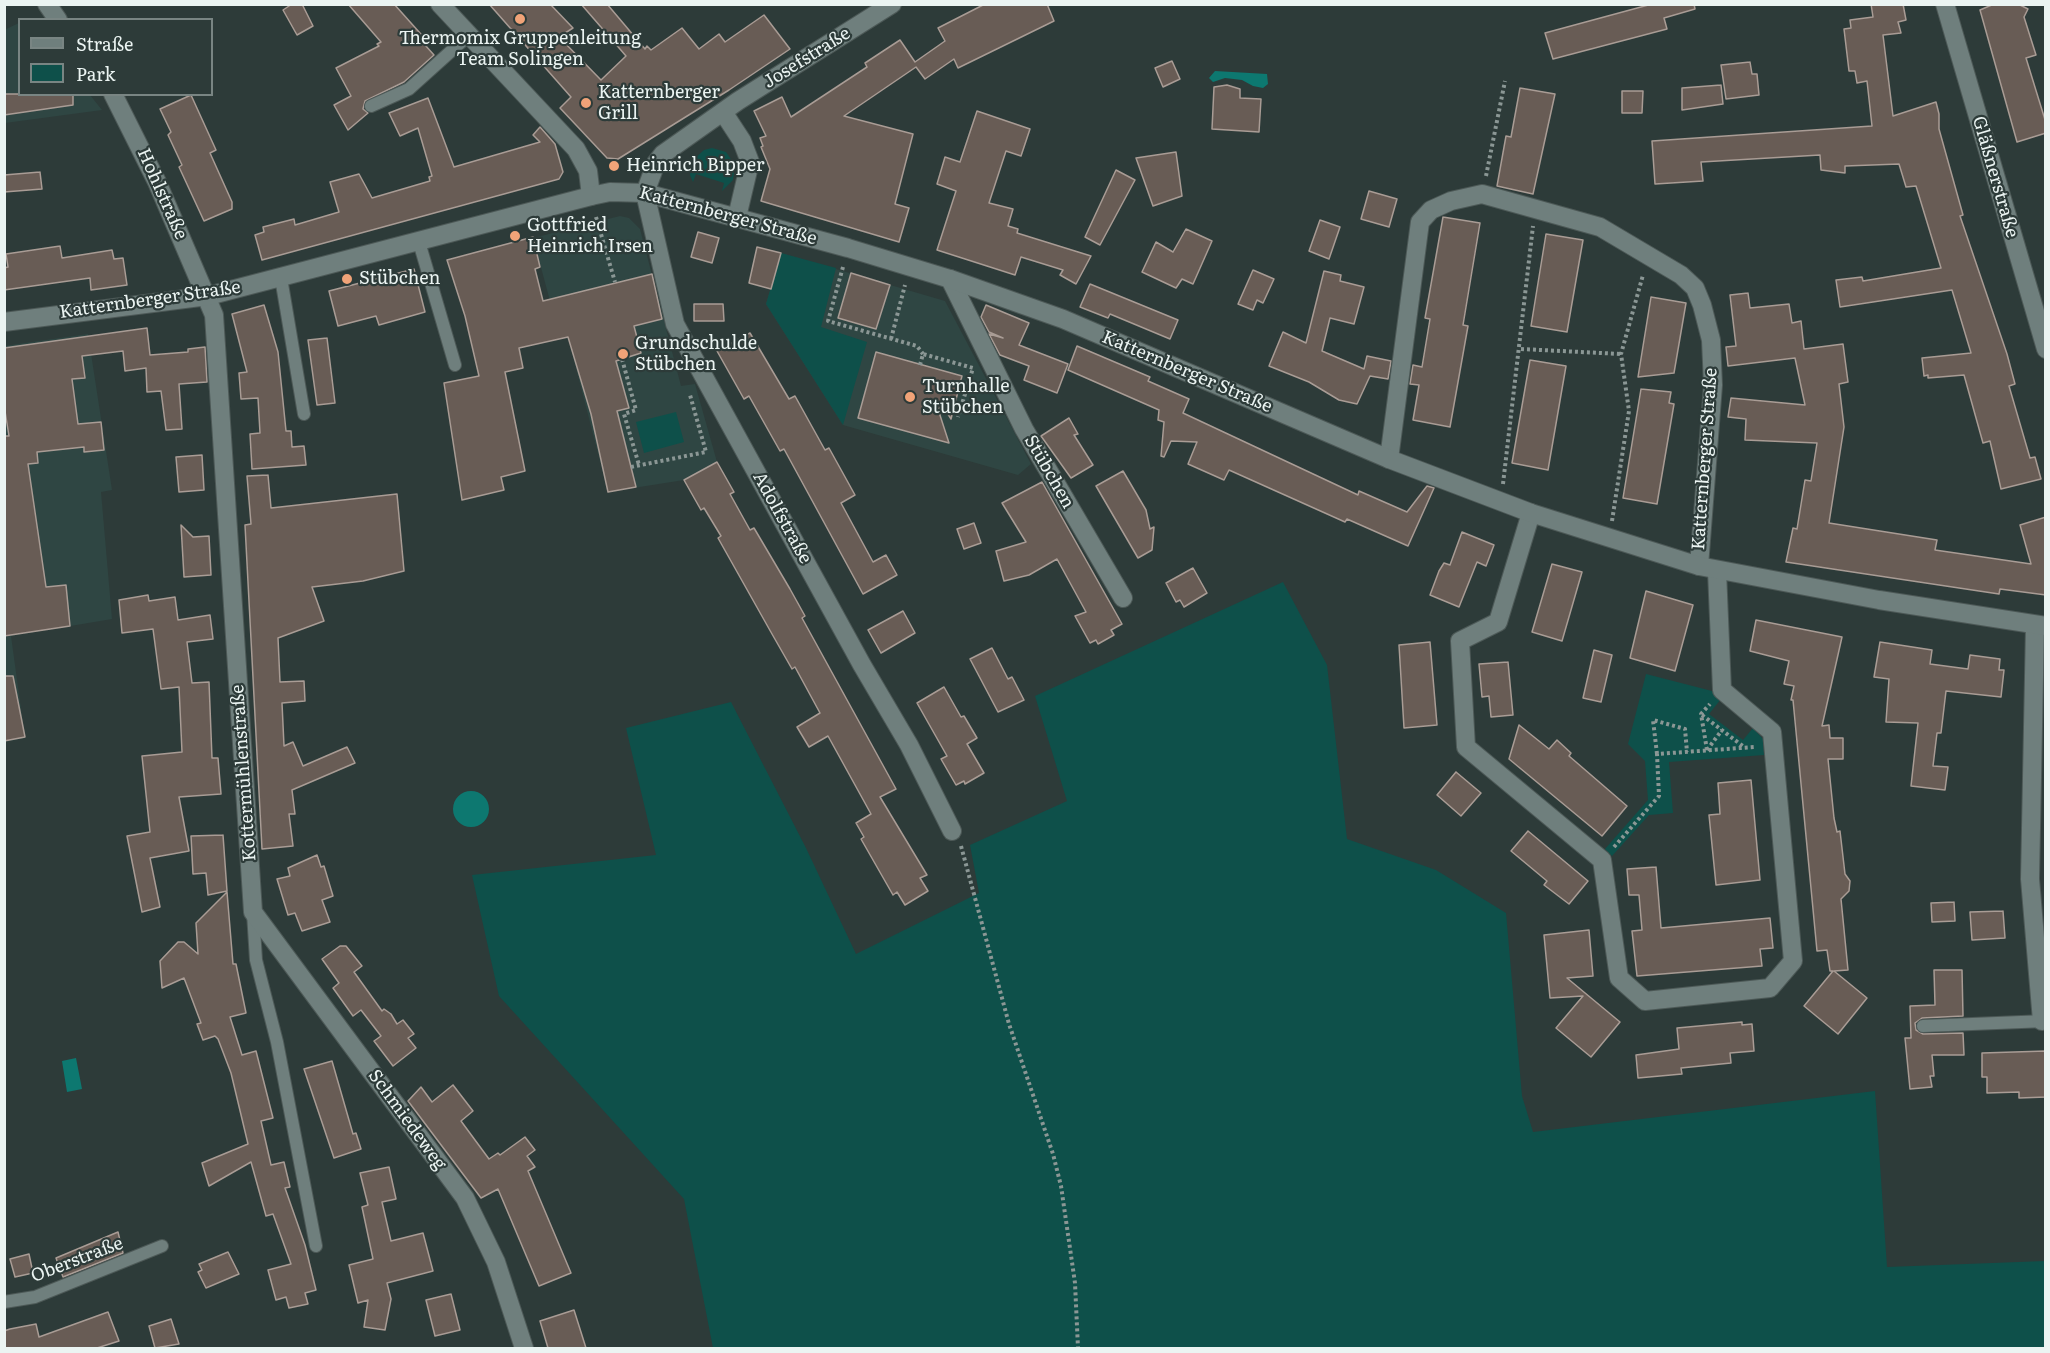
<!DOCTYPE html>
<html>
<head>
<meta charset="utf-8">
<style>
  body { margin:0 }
  #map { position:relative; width:2050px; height:1353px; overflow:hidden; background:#2d3b39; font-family:Literata,serif }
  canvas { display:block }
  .frame { position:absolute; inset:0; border:6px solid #ebf4f2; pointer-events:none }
  .legend { position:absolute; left:18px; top:18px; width:195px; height:78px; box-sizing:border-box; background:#2d3b39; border:2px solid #798583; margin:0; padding:8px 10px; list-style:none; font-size:18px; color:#ebf4f2 }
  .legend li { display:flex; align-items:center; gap:12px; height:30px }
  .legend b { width:30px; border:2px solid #798583 }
</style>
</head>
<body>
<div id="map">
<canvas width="2050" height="1353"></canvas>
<div class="frame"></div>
<ul class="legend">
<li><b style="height:8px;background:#6f7f7d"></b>Straße</li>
<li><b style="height:16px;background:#0e504a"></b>Park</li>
</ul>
</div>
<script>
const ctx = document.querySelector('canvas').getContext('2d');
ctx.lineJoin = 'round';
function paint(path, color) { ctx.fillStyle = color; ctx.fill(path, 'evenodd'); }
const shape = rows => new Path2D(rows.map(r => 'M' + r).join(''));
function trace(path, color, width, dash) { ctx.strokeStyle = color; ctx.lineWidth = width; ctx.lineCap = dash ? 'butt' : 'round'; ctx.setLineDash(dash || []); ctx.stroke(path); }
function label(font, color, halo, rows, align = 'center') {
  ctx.font = font + ' Literata,serif'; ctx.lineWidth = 4.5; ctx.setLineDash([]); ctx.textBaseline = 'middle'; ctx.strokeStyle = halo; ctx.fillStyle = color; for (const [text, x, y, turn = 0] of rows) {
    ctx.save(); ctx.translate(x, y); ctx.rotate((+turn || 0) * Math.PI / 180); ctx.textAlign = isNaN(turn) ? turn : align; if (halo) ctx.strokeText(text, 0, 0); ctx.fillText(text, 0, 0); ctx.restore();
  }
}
const built = shape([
  [19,23,20,94,90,95,102,110,5,123,4,30],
  [620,216,629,218,640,229,681,386,695,384,717,462,684,480,608,492,567,333,556,323,533,238],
  [781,253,945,301,1031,464,1018,475,843,425,766,304],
  [88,334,112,490,101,492,112,619,11,636,25,738,5,742,4,346]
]);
const green = shape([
  [712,148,726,152,735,165,733,180,722,191,724,183,696,174,693,182,690,175,693,160,704,150],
  [781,253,836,268,821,327,867,342,843,425,766,304],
  [676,412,684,442,644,453,636,422],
  [1283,582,1327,665,1347,839,1436,870,1506,913,1522,1096,1533,1132,1875,1091,1887,1267,2045,1261,2045,1348,713,1348,684,1199,499,996,472,875,656,855,626,728,731,702,806,848,856,954,979,893,970,845,1067,801,1035,696],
  [1646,674,1712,691,1721,699,1709,714,1743,740,1753,728,1763,739,1764,755,1669,762,1673,813,1649,815,1612,856,1605,849,1648,800,1645,761,1628,744]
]);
const water = shape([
  [1215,71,1267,74,1268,84,1263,88,1253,86,1242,80,1225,78,1213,82,1209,78],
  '453 809a18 18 0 1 1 36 0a18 18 0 1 1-36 0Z',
  [76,1058,82,1089,67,1092,62,1061]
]);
const building = shape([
  [292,4,302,4,313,26,297,35,283,10,292,4],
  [348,4,394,4,428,42,425,45,434,55,404,82,365,101,363,109,368,113,348,130,334,105,351,96,336,68,379,46,377,44,381,42,348,4],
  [489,4,550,4,573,28,559,37,601,80,626,56,581,4,607,4,645,49,647,46,651,50,682,28,699,49,719,34,725,42,764,15,790,49,729,90,618,159,607,158,560,108,571,97,489,4],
  [985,4,1047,4,1054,21,958,68,954,59,925,79,916,67,844,116,913,134,895,204,909,208,899,242,761,201,770,169,761,147,763,146,760,138,766,136,754,111,782,97,791,117,867,67,865,63,900,40,915,62,945,41,938,28,985,4],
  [1652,4,1694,4,1695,9,1664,18,1667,29,1553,59,1545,33,1652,4],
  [1871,4,1903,4,1906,20,1898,22,1901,33,1883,35,1893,116,1936,102,1939,114,1939,129,1963,215,1960,216,2007,354,2015,384,2009,386,2030,458,2035,457,2041,479,2001,489,1990,441,1983,443,1964,375,1928,378,1928,375,1924,376,1922,358,1971,353,1952,290,1840,307,1836,280,1862,277,1863,281,1941,268,1916,186,1906,187,1899,164,1845,166,1845,173,1821,170,1820,155,1701,162,1703,181,1655,184,1652,141,1872,126,1867,81,1857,83,1855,71,1849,71,1844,29,1851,28,1850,20,1873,17,1871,4],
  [1994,4,2018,4,2028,9,2024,17,2036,55,2026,58,2046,123,2046,133,2017,142,1980,10,1994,4],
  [1172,61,1180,79,1163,87,1155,68,1172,61],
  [1750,62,1752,74,1757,74,1759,95,1726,99,1721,65,1750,62],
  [1227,85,1240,89,1240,98,1261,99,1259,132,1212,129,1214,87,1227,85],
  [1721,85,1723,104,1682,110,1682,88,1721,85],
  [1520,88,1555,94,1533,194,1497,186,1506,136,1511,137,1520,88],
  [1622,91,1643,91,1642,113,1622,113,1622,91],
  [4,94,73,94,73,105,4,115,4,94],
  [191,95,216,150,210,153,232,202,232,209,204,221,179,167,182,165,168,135,171,132,160,109,191,95],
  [428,98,454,167,540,142,533,135,540,127,555,144,563,172,559,179,262,260,255,235,264,232,263,227,294,219,295,225,339,212,330,182,359,174,372,198,430,181,429,177,432,176,418,128,400,136,389,113,428,98],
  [977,111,1030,129,1021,156,1006,151,989,203,1013,209,1008,226,1018,229,1017,233,1091,256,1076,284,1060,275,1063,270,1021,257,1015,275,937,250,956,191,937,184,945,157,960,162,977,111],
  [1176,152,1182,196,1153,206,1136,158,1176,152],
  [1116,170,1135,180,1100,245,1085,237,1116,170],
  [40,172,42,189,4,192,4,175,40,172],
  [1369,191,1397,199,1389,227,1361,219,1369,191],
  [1443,217,1480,223,1463,325,1468,326,1450,427,1413,420,1419,385,1410,384,1413,365,1422,367,1430,319,1425,318,1443,217],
  [1320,220,1340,227,1329,259,1309,251,1320,220],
  [1186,229,1212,241,1193,284,1182,279,1176,288,1142,272,1156,242,1173,252,1186,229],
  [698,232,719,238,712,263,691,257,698,232],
  [1546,234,1583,240,1567,332,1531,326,1546,234],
  [533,237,540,267,535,269,543,301,652,274,662,319,634,326,641,353,616,361,629,408,617,411,636,487,608,492,591,414,568,337,519,348,523,368,505,372,525,471,501,477,504,490,462,500,444,383,479,376,465,316,447,260,533,237],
  [60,246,62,258,112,250,114,259,123,258,127,285,91,290,90,278,4,290,4,268,8,267,6,254,60,246],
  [757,247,781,253,771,289,749,283,757,247],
  [414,269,425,312,379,325,376,316,338,326,329,291,414,269],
  [1253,270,1274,279,1263,303,1257,300,1253,310,1238,304,1253,270],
  [1324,271,1341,275,1340,281,1364,287,1354,324,1330,318,1322,351,1364,369,1367,356,1391,361,1388,379,1370,376,1357,404,1339,400,1309,382,1269,366,1283,332,1306,343,1324,271],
  [851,273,890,285,876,329,838,318,851,273],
  [1090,284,1178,320,1170,339,1110,314,1108,318,1080,307,1090,284],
  [1748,293,1750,308,1789,304,1792,323,1801,321,1804,349,1843,344,1848,382,1839,384,1844,427,1829,523,1937,540,1935,550,2031,564,2020,525,2046,517,2046,595,2000,589,1999,594,1786,562,1793,528,1797,529,1805,480,1811,481,1817,443,1745,440,1746,419,1728,417,1731,398,1805,405,1795,358,1728,366,1726,347,1736,346,1730,295,1748,293],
  [1651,297,1686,303,1674,373,1638,377,1651,297],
  [694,304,723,304,724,321,694,321,694,304],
  [264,305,278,352,286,431,291,431,292,447,304,446,306,465,252,469,250,434,260,433,258,398,241,399,239,373,247,372,232,314,264,305],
  [986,305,1029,323,1019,345,1068,364,1057,393,1024,380,1029,366,1000,355,989,334,1003,338,989,332,981,317,986,305],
  [147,328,150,355,188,352,188,349,205,347,207,382,179,384,182,429,166,430,161,391,147,392,146,368,125,371,123,351,82,356,85,378,72,379,78,424,101,422,104,450,84,452,84,447,37,452,38,463,28,464,46,587,66,585,70,626,4,636,4,436,9,436,4,405,4,348,147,328],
  [750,333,789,399,795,396,825,450,829,448,855,495,841,503,873,562,886,555,897,575,863,594,784,449,780,451,749,396,744,399,717,351,750,333],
  [327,338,335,403,317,405,308,340,327,338],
  [1077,346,1150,377,1148,381,1189,399,1183,413,1358,495,1359,491,1407,512,1427,486,1434,488,1408,546,1347,519,1345,522,1229,470,1224,480,1188,464,1197,442,1171,441,1164,457,1161,456,1164,422,1158,420,1159,410,1068,370,1077,346],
  [876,352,962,376,951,419,943,406,938,409,949,443,858,418,876,352],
  [1530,360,1566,366,1548,470,1512,463,1530,360],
  [1641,389,1671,392,1669,403,1674,404,1657,504,1623,498,1641,389],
  [1069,418,1078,434,1074,435,1093,465,1071,478,1041,436,1069,418],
  [202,455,204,490,179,492,176,457,202,455],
  [717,462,734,492,730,494,750,530,754,528,790,589,805,616,802,618,896,789,880,797,927,875,920,878,928,891,905,905,897,892,893,895,861,839,864,837,856,823,871,814,828,736,809,747,797,727,820,713,795,667,792,669,772,634,718,538,721,536,704,508,701,510,684,480,717,462],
  [1123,471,1146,510,1150,529,1154,527,1152,550,1138,558,1096,486,1123,471],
  [268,475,271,508,397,494,404,571,363,581,312,587,324,621,278,638,280,682,304,681,305,701,282,703,284,746,293,742,303,766,347,747,355,763,292,790,295,814,289,814,293,846,262,849,245,525,251,524,247,476,268,475],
  [1042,482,1122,624,1111,630,1114,635,1098,644,1096,640,1090,643,1075,616,1086,612,1057,559,1029,575,1004,581,996,551,1026,542,1002,503,1042,482],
  [974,523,981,543,964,549,957,529,974,523],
  [181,525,193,537,209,536,211,575,184,577,181,525],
  [1462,532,1494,545,1486,566,1477,562,1459,607,1430,595,1439,571,1444,563,1450,565,1462,532],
  [1552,564,1582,572,1562,641,1532,632,1552,564],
  [1193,568,1207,593,1184,607,1180,600,1176,602,1166,583,1193,568],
  [1646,591,1693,605,1675,671,1630,658,1646,591],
  [148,595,149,601,175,597,178,620,210,615,213,639,187,642,192,683,209,682,212,758,218,758,221,794,179,797,189,851,150,858,160,907,142,912,127,836,150,832,142,756,182,752,179,687,161,689,153,629,122,633,119,600,148,595],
  [903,611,915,633,881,653,868,630,903,611],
  [1756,620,1842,637,1822,726,1829,725,1830,738,1843,738,1843,759,1828,759,1834,818,1837,832,1840,831,1845,874,1850,881,1849,891,1841,899,1848,970,1834,971,1867,998,1838,1034,1804,1006,1833,971,1830,971,1827,950,1817,951,1793,700,1791,700,1794,686,1784,684,1789,661,1750,651,1756,620],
  [1430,642,1437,725,1404,728,1399,645,1430,642],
  [1880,642,1932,650,1930,664,1968,669,1970,655,2000,659,1999,670,2004,670,2001,697,1946,691,1941,733,1937,733,1933,766,1948,767,1945,790,1911,786,1918,723,1886,722,1889,679,1874,677,1880,642],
  [992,648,1008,679,1012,677,1024,700,998,712,970,659,992,648],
  [1594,650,1612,655,1601,702,1583,698,1594,650],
  [1508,662,1513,715,1491,717,1489,696,1482,697,1479,664,1508,662],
  [4,676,13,676,25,737,4,741,4,676],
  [944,687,961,717,964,716,977,738,967,744,984,773,965,784,964,781,956,785,941,759,947,756,917,703,944,687],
  [1519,725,1549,749,1557,740,1571,753,1569,756,1627,806,1602,836,1509,759,1519,725],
  [1456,772,1481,793,1461,816,1437,795,1456,772],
  [1751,780,1760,880,1716,885,1709,815,1720,814,1718,783,1751,780],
  [1528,831,1588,881,1569,904,1544,885,1547,881,1511,851,1528,831],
  [223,835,227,891,208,895,206,873,193,874,191,836,223,835],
  [317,855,321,867,324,866,333,896,322,900,330,922,302,931,295,913,288,915,277,879,290,876,288,868,317,855],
  [1656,867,1661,928,1770,918,1773,948,1760,949,1762,966,1637,976,1632,931,1642,930,1639,895,1629,895,1627,869,1656,867],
  [227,892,233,964,236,964,246,1013,230,1017,242,1055,256,1051,273,1118,261,1121,271,1165,284,1162,290,1187,285,1188,305,1245,316,1290,305,1293,308,1304,289,1308,286,1297,276,1300,268,1270,291,1264,273,1214,266,1216,251,1162,209,1186,202,1163,248,1144,231,1073,218,1039,215,1036,203,1040,197,1024,201,1023,184,978,162,988,160,961,178,942,184,942,198,954,196,923,227,892],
  [1954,902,1955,921,1932,922,1931,903,1954,902],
  [2003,911,2005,938,1972,940,1970,912,2003,911],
  [1589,930,1593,976,1567,978,1620,1022,1591,1057,1556,1028,1583,996,1550,998,1544,935,1589,930],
  [340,946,346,946,362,966,354,972,382,1011,384,1009,391,1014,397,1024,403,1020,414,1034,408,1038,416,1048,393,1066,374,1041,381,1036,361,1010,353,1016,333,988,339,983,322,959,340,946],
  [1934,970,1962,970,1963,1016,1922,1018,1915,1023,1916,1030,1923,1034,1963,1033,1964,1055,1932,1055,1934,1076,1930,1076,1932,1087,1910,1089,1905,1038,1911,1038,1910,1006,1935,1005,1934,970],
  [1742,1022,1742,1025,1752,1024,1754,1051,1730,1053,1731,1063,1681,1068,1682,1074,1638,1078,1636,1055,1679,1049,1677,1028,1742,1022],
  [2046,1051,2046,1097,2019,1098,2019,1092,1987,1093,1987,1077,1982,1077,1982,1053,2046,1051],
  [332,1061,353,1134,356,1133,361,1149,334,1158,304,1069,332,1061],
  [453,1085,473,1111,461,1121,489,1159,498,1153,500,1155,525,1137,535,1150,527,1156,535,1167,528,1171,571,1273,539,1286,498,1189,481,1198,408,1101,421,1087,432,1102,453,1085],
  [389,1167,396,1199,382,1202,391,1241,423,1233,433,1271,387,1283,391,1299,385,1330,364,1327,368,1300,358,1303,349,1265,373,1259,362,1207,368,1205,360,1173,389,1167],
  [118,1232,123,1253,63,1277,56,1258,118,1232],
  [228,1252,239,1274,206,1288,198,1272,202,1270,199,1264,228,1252],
  [29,1254,33,1273,15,1277,10,1259,29,1254],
  [451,1294,460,1330,435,1336,426,1300,451,1294],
  [574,1310,586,1348,548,1348,540,1321,574,1310],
  [108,1312,119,1341,97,1348,4,1348,4,1331,10,1329,36,1324,39,1337,108,1312],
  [171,1319,179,1344,155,1348,149,1326,171,1319]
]);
const path = shape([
  [1486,176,1505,81],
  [596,217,615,282],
  [843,267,828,321,917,346,923,354],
  [891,339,905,285],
  [1521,349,1621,354],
  [622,359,636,410,624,414,639,465],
  [920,365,923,354,973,368,958,417],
  [631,467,706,452,690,395],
  [1503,484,1533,226],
  [1612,521,1629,411,1621,354,1643,275],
  [1702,715,1744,747],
  [1707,750,1701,714,1710,704],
  [1707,750,1722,730],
  [1657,754,1653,720,1685,729,1687,752],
  [961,846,1009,1024,1053,1154,1061,1186,1075,1283,1078,1348],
  [1614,847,1659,796,1657,754,1754,747]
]);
const lane = shape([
  [371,106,409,89,469,35],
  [419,242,455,365],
  [281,278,304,414],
  [253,913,256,960,277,1042,316,1246],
  [1923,1026,2046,1021],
  [4,1302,35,1297,162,1246]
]);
const street = shape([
  [47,4,58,20],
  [440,4,576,149,588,171,591,196],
  [892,4,738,101,663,154,656,163,645,193,675,324,862,665,909,745,952,831],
  [1945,4,2046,349],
  [113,94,157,182,214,315,253,912,465,1198,496,1262,524,1348],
  [723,112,742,141,750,162,737,217],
  [950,279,1024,429,1123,598],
  [1389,459,1420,222,1431,210,1451,201,1482,194,1600,227,1681,275,1695,288,1702,305,1711,340,1713,385,1699,566],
  [1531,513,1498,622,1460,641,1466,747,1602,860,1619,978,1645,1001,1770,988,1793,961,1772,732,1722,690,1717,571],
  [2035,625,2030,879,2042,1021]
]);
const secondary = shape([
  [4,322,208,296,591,196,610,192,645,193,848,248,950,279,1063,319,1389,459,1531,513,1699,566,1879,600,2046,626]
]);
const markers = [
  [520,19,6,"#f0a378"],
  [586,103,6,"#f0a378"],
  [614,166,6,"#f0a378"],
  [515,236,6,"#f0a378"],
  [347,279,6,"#f0a378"],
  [623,354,6,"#f0a378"],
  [910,397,6,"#f0a378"]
];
const poiNames = [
  ["Thermomix Gruppenleitung",520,39,"center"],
  ["Team Solingen",520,60,"center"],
  ["Katternberger",598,93],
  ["Grill",598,114],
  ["Heinrich Bipper",626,166],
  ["Gottfried",527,226],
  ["Heinrich Irsen",527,247],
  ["Stübchen",359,279],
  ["Grundschulde",635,344],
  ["Stübchen",635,365],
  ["Turnhalle",922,387],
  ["Stübchen",922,408]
];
const streetNames = [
  ["Josefstraße",807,58,-32],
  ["Gläßnerstraße",1995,177,74],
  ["Hohlstraße",162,194,66],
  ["Katternberger Straße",728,216,15],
  ["Katternberger Straße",150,300,-8],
  ["Katternberger Straße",1187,372,23],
  ["Katternberger Straße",1705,459,-86],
  ["Stübchen",1049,472,60],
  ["Adolfstraße",782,518,61],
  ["Kottermühlenstraße",244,773,-94],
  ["Schmiedeweg",407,1120,54],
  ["Oberstraße",77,1260,-21]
];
paint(built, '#2f4643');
paint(green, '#0e504a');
paint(water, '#0d7870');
paint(building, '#685c55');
trace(building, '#a99c95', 1.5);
trace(lane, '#4d5957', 14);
trace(street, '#4d5957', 20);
trace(secondary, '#4d5957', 20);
trace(path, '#8b9795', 4, [3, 3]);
trace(lane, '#6f7f7d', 12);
trace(street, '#6f7f7d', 18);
trace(secondary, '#6f7f7d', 18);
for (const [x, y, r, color] of markers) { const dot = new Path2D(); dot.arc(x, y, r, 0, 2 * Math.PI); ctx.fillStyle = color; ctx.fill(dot); trace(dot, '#2d3b39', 2); }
label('18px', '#ebf4f2', '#2d3b39', poiNames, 'left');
label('18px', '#ebf4f2', '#2d3b39', streetNames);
</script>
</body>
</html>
